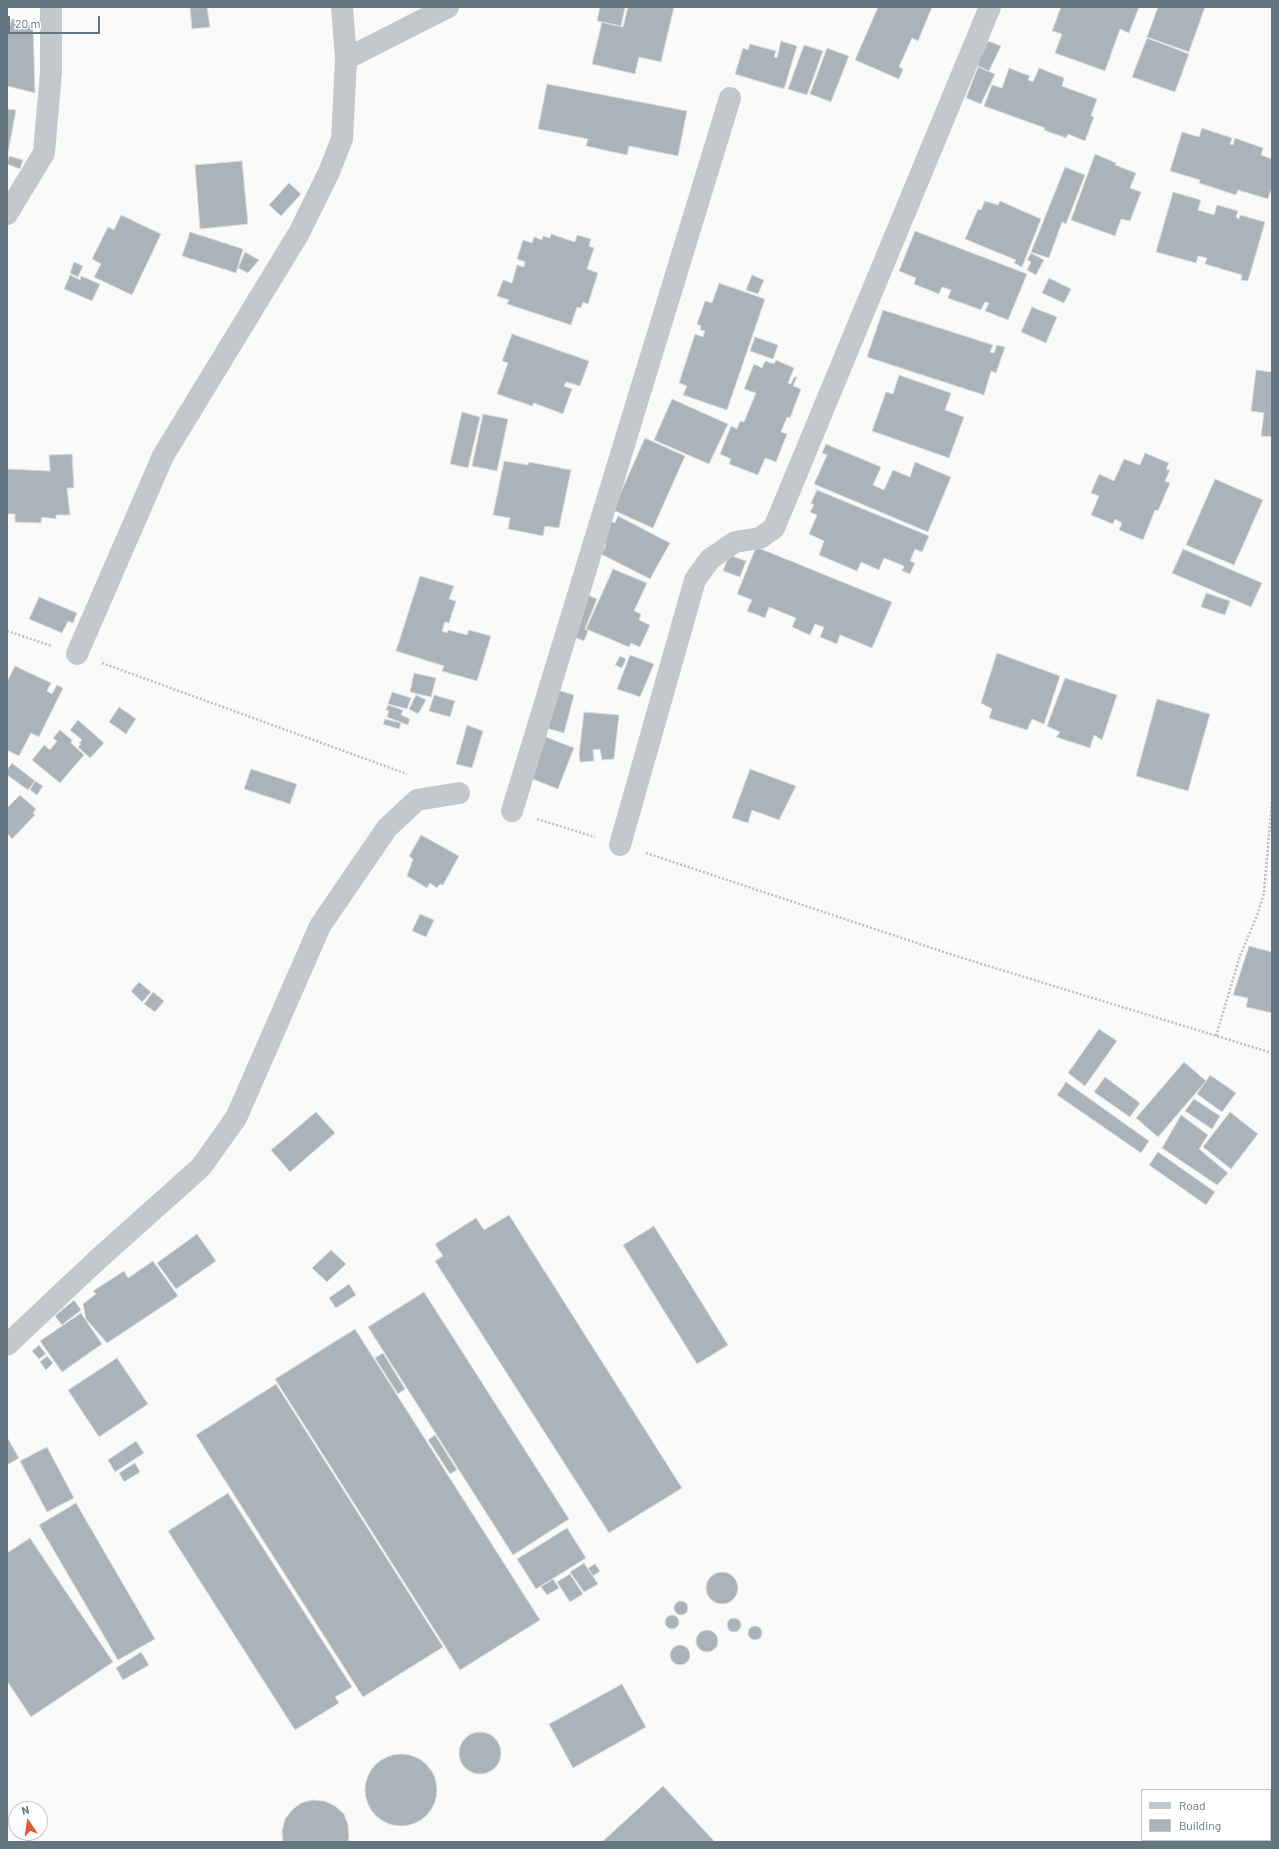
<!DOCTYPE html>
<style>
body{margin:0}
#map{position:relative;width:1279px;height:1849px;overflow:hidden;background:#fafaf8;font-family:Barlow,sans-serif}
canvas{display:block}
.frame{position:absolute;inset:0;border:8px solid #657683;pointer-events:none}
.legend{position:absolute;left:1141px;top:1789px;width:130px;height:52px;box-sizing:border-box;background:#fff;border:1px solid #c1c8cd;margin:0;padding:5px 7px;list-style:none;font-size:12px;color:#657683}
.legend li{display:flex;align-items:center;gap:8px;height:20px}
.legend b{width:20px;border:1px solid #c1c8cd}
.north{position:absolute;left:8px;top:1801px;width:40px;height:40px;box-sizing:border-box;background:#fff;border:1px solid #c1c8cd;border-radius:50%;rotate:347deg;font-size:11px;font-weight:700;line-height:16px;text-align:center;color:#657683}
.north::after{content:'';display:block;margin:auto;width:14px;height:18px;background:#e4572e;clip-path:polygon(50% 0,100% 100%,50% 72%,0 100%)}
.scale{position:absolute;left:8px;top:16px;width:92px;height:18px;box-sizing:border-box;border:2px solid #657683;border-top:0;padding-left:5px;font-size:12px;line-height:14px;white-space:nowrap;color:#657683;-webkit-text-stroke:3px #fff;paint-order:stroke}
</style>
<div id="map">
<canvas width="1279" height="1849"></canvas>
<div class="frame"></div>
<ul class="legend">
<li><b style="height:5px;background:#c3c8cc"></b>Road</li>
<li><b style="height:11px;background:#aab3b9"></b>Building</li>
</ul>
<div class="north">N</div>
<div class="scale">20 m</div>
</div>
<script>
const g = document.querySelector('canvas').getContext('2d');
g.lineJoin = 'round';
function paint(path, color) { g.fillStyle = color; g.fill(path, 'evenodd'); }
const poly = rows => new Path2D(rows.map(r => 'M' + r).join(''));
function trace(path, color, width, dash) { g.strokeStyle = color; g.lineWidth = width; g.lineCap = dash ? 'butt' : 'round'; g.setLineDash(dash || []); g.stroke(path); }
const building = poly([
 [207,7,210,27,192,29,190,8,207,7],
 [600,7,625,7,621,26,597,21,600,7],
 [628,7,674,7,661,62,639,57,635,74,592,64,602,22,623,27,628,7],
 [878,7,932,7,918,41,912,38,899,67,903,69,899,79,855,60,878,7],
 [1061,7,1139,7,1129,33,1120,29,1105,71,1055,53,1062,34,1052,31,1061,7],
 [1158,7,1205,7,1189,52,1147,37,1158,7],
 [12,19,29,21,28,25,33,25,35,93,7,86,7,34,12,19],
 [1147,38,1189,54,1175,92,1132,77,1147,38],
 [781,41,797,46,784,89,735,74,743,48,748,50,750,44,776,51,774,57,777,58,781,41],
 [988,41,1001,46,989,71,978,66,978,63,988,41],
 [804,45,823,51,807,95,788,89,804,45],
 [827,48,849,56,831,102,810,94,827,48],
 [978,67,995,74,981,104,966,98,978,67],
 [1009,68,1030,76,1028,80,1033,82,1039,68,1064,78,1062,86,1097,99,1091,116,1094,117,1085,141,1068,134,1066,138,1044,130,1045,128,984,106,992,85,1002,88,1009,68],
 [547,84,687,111,678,156,629,146,627,155,586,146,588,139,538,129,547,84],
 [7,109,16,110,7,158,7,109],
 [1202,128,1232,138,1230,144,1233,145,1235,138,1263,148,1261,155,1272,159,1272,187,1268,199,1238,190,1236,195,1199,183,1200,180,1170,171,1182,132,1199,137,1202,128],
 [1095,154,1116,163,1115,165,1136,173,1130,188,1141,192,1130,221,1121,219,1115,236,1071,220,1095,154],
 [9,156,23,160,20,169,7,164,9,156],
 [242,161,248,224,200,229,195,165,242,161],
 [1065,167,1085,175,1066,224,1062,222,1049,258,1031,252,1065,167],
 [289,183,301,194,281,216,269,205,289,183],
 [1173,192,1201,200,1198,210,1214,215,1217,205,1238,211,1236,217,1239,219,1240,215,1265,222,1248,281,1241,280,1242,275,1205,264,1207,258,1198,256,1196,263,1156,252,1173,192],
 [985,201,998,205,1000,201,1041,219,1022,267,1014,263,1016,260,965,239,978,209,981,210,985,201],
 [121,215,161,234,132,295,94,277,101,264,92,259,108,227,114,230,121,215],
 [915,231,1027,274,1008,320,985,311,989,303,985,302,981,310,948,298,951,290,942,287,939,294,914,284,916,278,899,271,915,231],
 [190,232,243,249,236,273,182,256,190,232],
 [551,234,575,242,577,235,591,239,589,246,594,248,587,269,598,273,588,304,583,302,581,308,577,307,571,325,507,304,509,300,497,296,503,280,512,283,517,265,524,267,525,262,517,259,523,240,532,243,534,237,542,240,543,236,550,238,551,234],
 [245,252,259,260,248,273,238,268,245,252],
 [1031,253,1044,260,1036,275,1027,270,1031,262,1027,260,1031,253],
 [74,262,83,266,78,277,70,273,74,262],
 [70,275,80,280,81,276,100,284,92,301,64,289,70,275],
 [752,275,764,280,758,294,746,290,752,275],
 [1049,278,1071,289,1064,303,1042,293,1049,278],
 [719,283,765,299,727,410,683,395,687,386,679,383,695,334,703,337,705,331,700,330,701,326,697,324,705,301,712,303,719,283],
 [1032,307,1057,317,1046,343,1021,332,1032,307],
 [883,310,993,345,990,352,994,353,997,345,1005,347,996,373,991,371,984,395,867,357,883,310],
 [512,334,589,361,580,386,566,382,564,386,572,389,563,414,534,403,532,406,497,394,508,363,502,361,512,334],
 [755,337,778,345,773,359,750,351,755,337],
 [776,360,794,368,788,383,791,384,794,377,797,377,793,386,801,389,790,418,787,417,781,432,787,434,776,462,765,458,758,475,729,464,731,459,720,454,731,426,737,429,740,421,744,422,756,393,744,389,754,364,762,368,765,361,774,364,776,360],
 [1256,370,1272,372,1272,437,1261,436,1264,413,1251,411,1256,370],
 [899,375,951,393,945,410,964,417,949,458,872,431,886,392,893,394,899,375],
 [672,399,728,424,709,464,654,440,672,399],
 [462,412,480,417,468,468,450,464,462,412],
 [483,414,508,419,497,471,472,466,483,414],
 [645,438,685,456,653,528,613,510,645,438],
 [826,444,881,467,873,485,884,490,893,470,910,477,915,462,951,477,928,532,814,484,827,455,822,453,826,444],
 [1145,453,1169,463,1166,469,1170,470,1165,481,1170,483,1158,511,1155,510,1143,540,1119,530,1122,523,1115,519,1113,524,1091,515,1099,496,1091,493,1099,474,1114,481,1124,459,1140,465,1145,453],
 [72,454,74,488,67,488,70,515,56,515,56,519,42,517,41,523,15,522,15,514,7,514,7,469,50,471,49,455,72,454],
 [504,461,528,465,529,462,571,470,559,528,545,526,543,536,508,529,510,518,493,515,504,461],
 [1215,479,1263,500,1234,565,1186,545,1215,479],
 [817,490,929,536,922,552,915,549,910,561,915,563,910,574,902,571,904,566,884,558,879,570,861,562,857,571,819,555,824,541,809,534,817,515,810,512,814,505,811,503,817,490],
 [618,516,670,543,650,579,601,554,606,545,598,540,609,520,615,523,618,516],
 [756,547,892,602,872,648,840,635,837,644,820,637,824,627,815,624,810,635,792,627,796,618,769,607,765,618,747,611,752,600,737,594,756,547],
 [1183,549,1262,583,1251,607,1172,573,1183,549],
 [729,555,746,561,740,577,723,571,729,555],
 [613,569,647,583,634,611,641,614,639,620,650,625,640,647,631,643,629,647,586,629,613,569],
 [420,576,454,586,449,599,456,601,449,623,445,622,442,631,447,633,448,630,467,635,469,630,491,636,477,681,442,671,444,666,396,651,420,576],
 [1206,593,1230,601,1225,615,1201,607,1206,593],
 [585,594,597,599,585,629,588,631,584,641,569,635,585,594],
 [39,597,77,613,73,623,68,621,62,633,29,619,39,597],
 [997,653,1060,676,1044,724,1032,719,1027,730,989,718,992,709,981,703,997,653],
 [630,655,654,664,640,697,617,689,630,655],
 [620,656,626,659,622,668,615,665,620,656],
 [15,666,51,683,47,691,52,694,57,685,63,688,39,737,31,733,19,756,7,750,7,682,15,666],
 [414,673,436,678,431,697,410,692,414,673],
 [1065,678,1117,695,1102,740,1094,735,1090,748,1056,737,1060,732,1047,726,1065,678],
 [557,690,574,695,564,733,546,728,557,690],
 [392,692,411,698,407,709,388,704,392,692],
 [416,695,426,700,418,714,409,709,416,695],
 [434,695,455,701,450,717,429,711,434,695],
 [1157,699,1210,714,1188,791,1136,776,1157,699],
 [388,705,403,710,401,715,410,719,408,725,387,717,389,711,386,710,388,705],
 [119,707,136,719,126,734,109,722,119,707],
 [584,712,619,715,614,759,602,760,600,749,593,750,594,761,580,762,579,754,584,712],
 [385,719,401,723,399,729,383,724,385,719],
 [78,720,104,743,90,758,78,747,81,744,79,743,82,740,70,730,78,720],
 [467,725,483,731,472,768,456,764,467,725],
 [60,730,72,740,71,743,84,755,60,783,32,760,44,745,50,750,57,741,53,738,60,730],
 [546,737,574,748,558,789,530,778,546,737],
 [12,763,35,781,28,790,7,775,7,770,12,763],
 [251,769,297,784,290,804,244,789,251,769],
 [750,769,796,786,779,820,752,810,748,823,732,818,750,769],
 [35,781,43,786,37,795,30,790,35,781],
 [20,795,36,809,33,813,35,815,12,839,7,833,7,808,20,795],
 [421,835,459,856,443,885,440,884,437,888,430,883,427,888,407,876,413,859,409,856,421,835],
 [420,914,434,920,426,937,412,931,420,914],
 [1249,946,1272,952,1272,1013,1246,1007,1248,998,1233,995,1249,946],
 [139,982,151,992,142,1002,131,991,139,982],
 [153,992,164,1001,155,1012,144,1004,153,992],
 [1099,1029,1117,1041,1085,1086,1068,1073,1099,1029],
 [1184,1062,1206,1081,1158,1137,1136,1118,1184,1062],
 [1210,1075,1236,1093,1222,1112,1197,1094,1210,1075],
 [1105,1077,1140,1103,1130,1117,1094,1092,1105,1077],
 [1066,1082,1149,1141,1141,1153,1057,1095,1066,1082],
 [1194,1099,1220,1116,1212,1129,1185,1111,1194,1099],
 [316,1112,335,1133,290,1172,271,1150,316,1112],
 [1230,1112,1258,1134,1231,1169,1203,1147,1230,1112],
 [1181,1115,1208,1135,1199,1149,1228,1173,1217,1185,1162,1148,1181,1115],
 [1158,1152,1215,1192,1206,1205,1149,1165,1158,1152],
 [509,1215,682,1488,609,1533,435,1261,443,1256,435,1244,476,1218,484,1230,509,1215],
 [654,1226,728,1345,697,1364,623,1245,654,1226],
 [197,1234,216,1261,176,1289,157,1263,197,1234],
 [331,1250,346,1264,327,1282,312,1268,331,1250],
 [153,1261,178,1296,107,1343,86,1319,83,1304,96,1294,93,1291,124,1271,128,1278,153,1261],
 [349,1284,356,1295,336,1308,329,1298,349,1284],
 [424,1292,569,1519,513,1555,368,1327,424,1292],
 [74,1300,81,1310,62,1325,55,1316,74,1300],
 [81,1313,102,1344,62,1372,40,1341,81,1313],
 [355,1329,540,1620,460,1670,275,1379,355,1329],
 [39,1345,46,1354,39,1359,32,1351,39,1345],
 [383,1353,405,1389,398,1394,375,1358,383,1353],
 [47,1356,53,1363,46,1370,40,1362,47,1356],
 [117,1358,148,1404,99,1437,68,1390,117,1358],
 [276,1384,443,1647,363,1697,196,1435,276,1384],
 [435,1435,457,1470,450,1474,428,1440,435,1435],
 [7,1437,19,1458,7,1465,7,1437],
 [136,1441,144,1453,115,1472,108,1460,136,1441],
 [47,1447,74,1498,47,1512,20,1461,47,1447],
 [135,1463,140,1472,124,1482,119,1473,135,1463],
 [228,1493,352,1687,335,1697,339,1703,295,1730,168,1531,228,1493],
 [76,1503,155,1639,118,1660,39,1525,76,1503],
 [567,1528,586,1558,536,1589,517,1559,567,1528],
 [30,1538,113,1662,31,1717,7,1681,7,1553,30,1538],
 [584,1563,598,1584,584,1592,570,1572,584,1563],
 [595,1564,600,1571,593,1576,588,1568,595,1564],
 '706 1588a16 16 0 1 1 32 0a16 16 0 1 1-32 0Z',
 [570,1574,583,1594,570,1602,557,1582,570,1574],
 [553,1579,559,1588,547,1595,541,1587,553,1579],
 '674 1608a7 7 0 1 1 14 0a7 7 0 1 1-14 0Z',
 '665 1622a7 7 0 1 1 14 0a7 7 0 1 1-14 0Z',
 '727 1625a7 7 0 1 1 14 0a7 7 0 1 1-14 0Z',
 '748 1633a7 7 0 1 1 14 0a7 7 0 1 1-14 0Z',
 '696 1641a11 11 0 1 1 22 0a11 11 0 1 1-22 0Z',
 '670 1655a10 10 0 1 1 20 0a10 10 0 1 1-20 0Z',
 [141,1652,149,1665,123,1680,116,1668,141,1652],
 [622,1684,646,1727,573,1768,549,1724,622,1684],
 '459 1753a21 21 0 1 1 42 0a21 21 0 1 1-42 0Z',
 '365 1790a36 36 0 1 1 72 0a36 36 0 1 1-72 0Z',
 [663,1786,715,1842,602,1842,663,1786],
 [312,1800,324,1801,335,1806,344,1814,348,1825,349,1837,348,1842,283,1842,282,1831,285,1819,292,1810,301,1803,312,1800]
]);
const path = poly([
 [7,631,52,646],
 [102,663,407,774],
 [537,819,595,837],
 [646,853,956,956,1272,1053],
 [1216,1036,1240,956,1258,913,1264,893,1272,801]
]);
const street = poly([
 [346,59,448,7],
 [7,214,44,153,51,72,51,7],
 [77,654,163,456,299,233,329,172,342,139,346,59,342,7],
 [512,811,730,98],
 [620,845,695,580,710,559,735,542,760,538,774,528,990,7],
 [7,1345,96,1261,201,1167,236,1118,320,926,387,828,417,800,459,793]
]);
paint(building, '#aab3b9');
trace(building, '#dcdcda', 1);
trace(path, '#bbbfc2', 2.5, [2, 2]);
trace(street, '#c3c8cc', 22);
</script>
